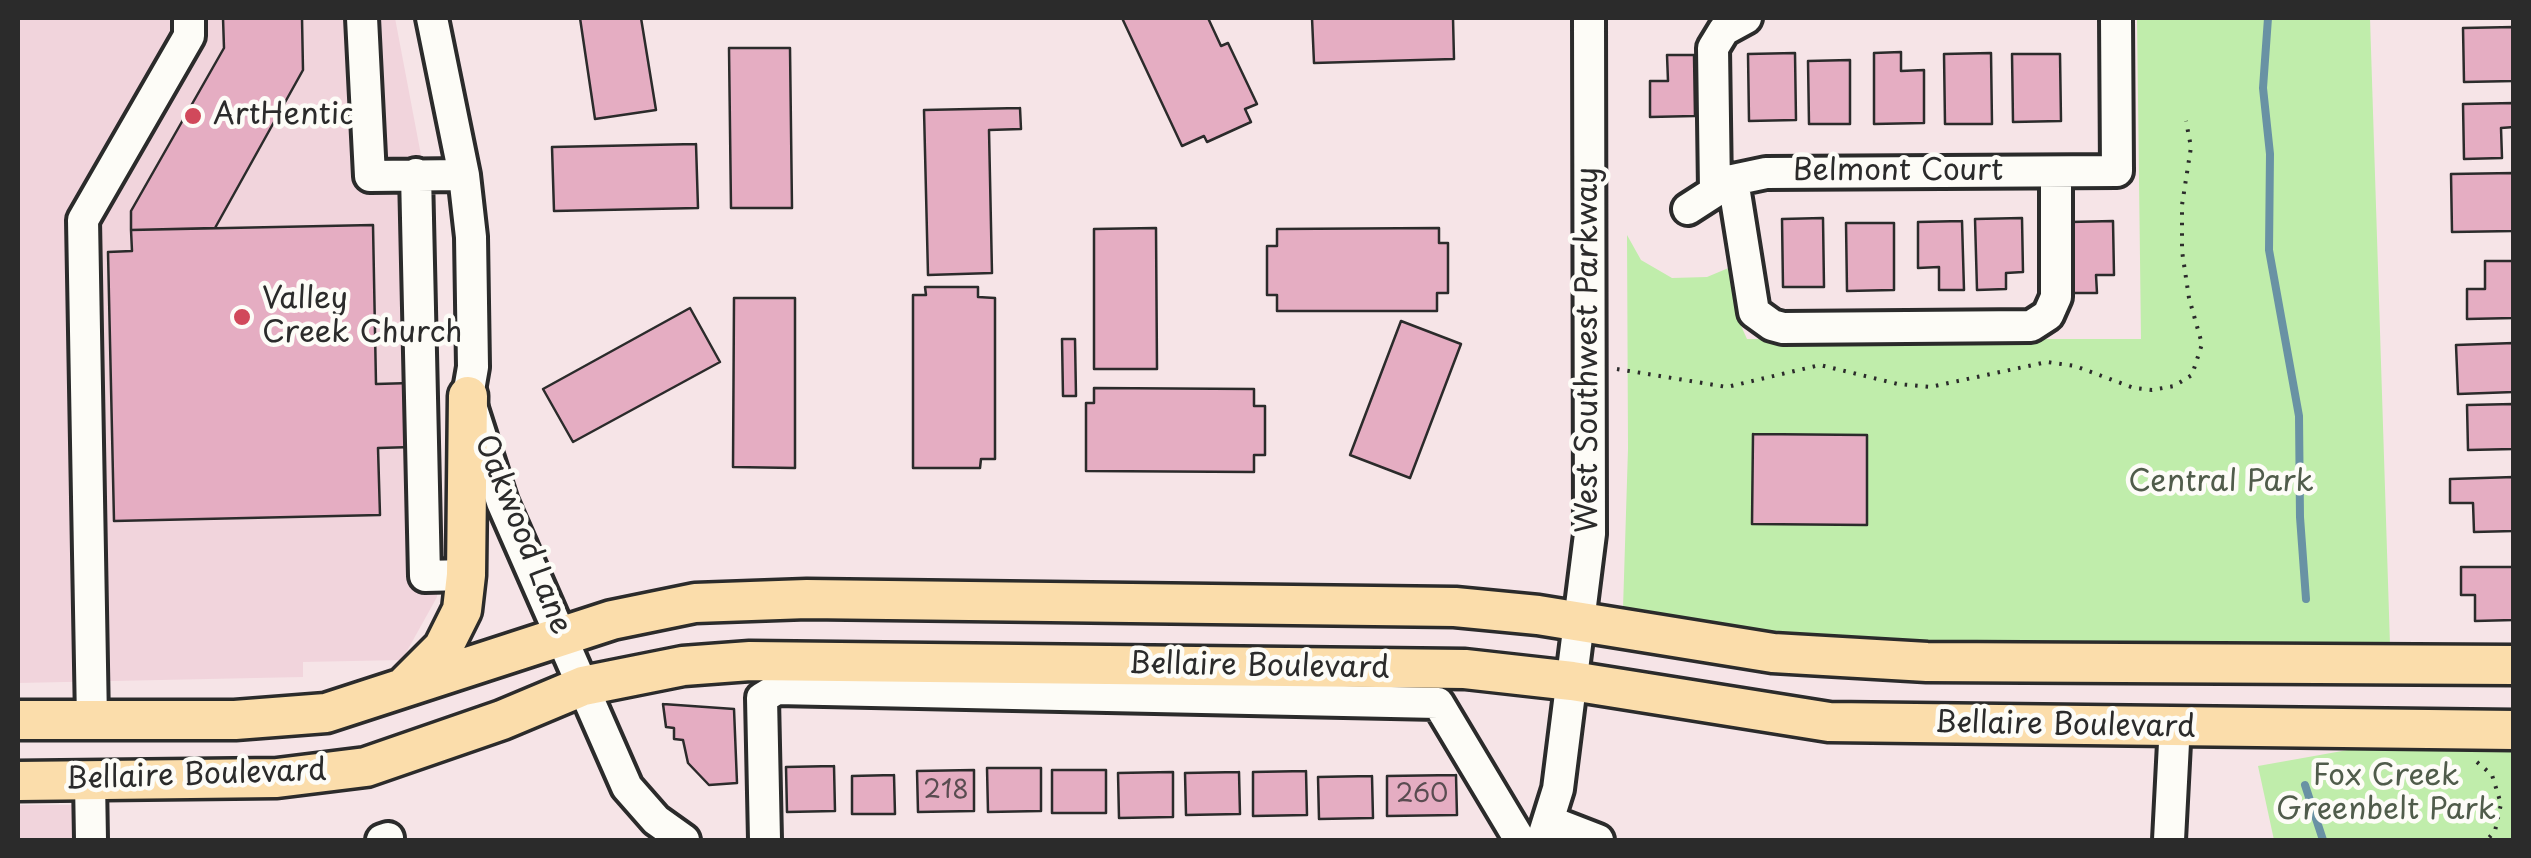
<!DOCTYPE html>
<style>
body{margin:0}
#map{position:relative;width:2531px;height:858px;overflow:hidden;background:#f6e4e7;font-family:"Playpen Sans",sans-serif}
canvas{display:block}
.frame{position:absolute;inset:0;border:20px solid #2b2b2b;pointer-events:none}
</style>
<div id="map">
<canvas width="2531" height="858"></canvas>
<div class="frame"></div>
</div>
<script>
const g = document.querySelector('canvas').getContext('2d');
g.lineJoin = 'round';
function paint(path, color) { g.fillStyle = color; g.fill(path, 'evenodd'); }
const poly = rows => new Path2D(rows.map(r => 'M' + r).join(''));
function trace(path, color, width, dash) { g.strokeStyle = color; g.lineWidth = width; g.lineCap = dash ? 'butt' : 'round'; g.setLineDash(dash || []); g.stroke(path); }
function write(font, color, halo, rows, align = 'center') {
  g.font = font + ' "Playpen Sans",sans-serif'; g.lineWidth = 9; g.setLineDash([]); g.textBaseline = 'middle'; g.strokeStyle = halo; g.fillStyle = color; for (const [text, x, y, turn = 0] of rows) {
    g.save(); g.translate(x, y); g.rotate((+turn || 0) * Math.PI / 180); g.textAlign = isNaN(turn) ? turn : align; if (halo) g.strokeText(text, 0, 0); g.fillText(text, 0, 0); g.restore();
  }
}
const built = poly([
 [18,18,395,18,431,208,436,319,437,597,402,660,303,662,303,677,18,683],
 [18,805,78,805,80,840,18,840]
]);
const green = poly([
 [2137,18,2370,18,2390,645,1864,645,1623,609,1628,449,1627,235,1641,260,1672,278,1707,277,1738,264,1738,319,1747,339,2141,339],
 [2359,748,2513,751,2513,840,2274,840,2258,766]
]);
const stream = poly([
 [2268,18,2263,88,2270,154,2269,250,2299,416,2300,517,2306,599],
 [2305,785,2323,840]
]);
const building = poly([
 [223,18,302,18,303,70,215,228,131,230,131,211,224,48,223,18],
 [580,18,641,18,656,110,595,119,580,18],
 [1122,18,1208,18,1221,46,1228,43,1257,104,1245,109,1251,122,1207,142,1204,136,1182,146,1122,18],
 [1312,18,1453,18,1454,59,1314,63,1312,18],
 [2514,27,2514,81,2464,82,2463,28,2514,27],
 [729,48,790,48,792,208,731,208,729,48],
 [1901,52,1901,71,1924,70,1924,123,1874,124,1874,53,1901,52],
 [1795,53,1796,120,1749,121,1748,54,1795,53],
 [1991,53,1992,124,1945,124,1944,54,1991,53],
 [2012,54,2060,54,2061,121,2013,122,2012,54],
 [1667,55,1694,55,1695,116,1650,117,1650,81,1668,81,1667,55],
 [1850,60,1850,124,1809,124,1808,61,1850,60],
 [2514,103,2514,127,2501,128,2502,158,2464,159,2463,104,2514,103],
 [1020,108,1021,129,989,130,992,273,928,275,924,110,1020,108],
 [696,144,698,208,554,211,552,147,696,144],
 [2514,173,2514,231,2452,232,2451,174,2514,173],
 [1823,218,1824,287,1783,287,1782,219,1823,218],
 [2022,218,2023,272,2006,273,2006,289,1977,290,1975,219,2022,218],
 [1962,221,1964,290,1939,290,1939,267,1918,268,1918,222,1962,221],
 [2113,221,2114,275,2096,275,2097,293,2071,293,2070,222,2113,221],
 [1846,223,1894,223,1894,290,1847,291,1846,223],
 [373,225,376,384,411,383,413,447,378,448,380,515,114,521,108,252,132,251,131,230,373,225],
 [1156,228,1157,369,1094,369,1094,229,1156,228],
 [1439,228,1439,243,1448,243,1448,293,1437,293,1437,311,1277,311,1277,295,1267,295,1267,246,1277,246,1277,229,1439,228],
 [2485,261,2514,261,2514,318,2467,319,2467,289,2485,289,2485,261],
 [925,287,978,287,978,297,995,298,995,459,981,459,980,468,913,468,913,295,926,295,925,287],
 [734,298,795,298,795,468,733,467,734,298],
 [690,308,720,362,573,442,543,389,690,308],
 [1401,321,1461,344,1410,478,1350,455,1401,321],
 [1062,339,1075,339,1076,396,1063,396,1062,339],
 [2514,343,2514,392,2458,394,2456,345,2514,343],
 [1094,388,1254,389,1254,406,1265,406,1265,455,1254,455,1254,472,1086,471,1086,403,1094,403,1094,388],
 [2514,404,2514,449,2468,450,2467,405,2514,404],
 [1753,434,1867,435,1867,525,1752,524,1753,434],
 [2514,477,2514,531,2474,532,2473,503,2450,503,2450,479,2514,477],
 [2461,567,2514,567,2514,620,2475,621,2475,595,2461,595,2461,567],
 [663,704,734,709,737,783,709,785,688,763,683,740,674,739,674,728,666,727,663,704],
 [834,766,835,811,787,812,786,767,834,766],
 [987,768,1041,768,1041,811,988,812,987,768],
 [974,770,974,811,918,812,917,771,974,770],
 [1052,770,1106,770,1106,813,1052,813,1052,770],
 [1306,771,1307,815,1253,816,1253,772,1306,771],
 [1173,772,1173,817,1119,818,1118,773,1173,772],
 [1239,772,1240,814,1186,815,1185,773,1239,772],
 [894,775,895,814,852,814,852,776,894,775],
 [1456,775,1457,815,1387,816,1387,776,1456,775],
 [1372,776,1373,818,1319,819,1318,777,1372,776]
]);
const path = poly([
 [1617,369,1727,387,1820,365,1898,384,1930,387,2047,362,2075,366,2134,388,2152,390,2174,386,2192,375,2202,344,2189,298,2182,251,2182,205,2191,147,2186,121],
 [2477,762,2492,775,2501,804,2495,831,2487,840]
]);
const minor = poly([
 [362,18,370,176,464,175],
 [432,18,464,175,471,237,473,367,468,396,502,502,627,787,656,820,684,840],
 [416,174,425,576,466,575],
 [1733,180,1754,312,1772,325,1783,328,2031,326,2048,315,2056,297,2056,172],
 [1715,190,1713,48,1724,30,1746,18],
 [1688,209,1733,180,1766,173,2117,171,2116,18],
 [92,720,83,220,189,36,189,18],
 [90,781,91,840],
 [1549,821,1598,840],
 [382,840,388,838],
 [765,840,762,698,777,689,1438,703,1520,840],
 [1542,840,1558,789,1590,534,1589,18],
 [2169,840,2174,743]
]);
const major = poly([
 [407,684,443,648,462,610,466,575,468,396],
 [18,720,235,720,326,713,612,620,695,603,807,599,1455,607,1538,615,1773,653,1927,662,2514,665],
 [18,781,277,778,366,767,502,720,583,686,683,666,750,661,1465,669,1572,681,1829,722,2514,730]
]);
const markers = [
 [193,116,10,"#d1495b"],
 [242,317,10,"#d1495b"]
];
const numberNames = [
 ["218",946,791],
 ["260",1422,795]
];
const poiNames = [
 ["ArtHentic",213,116],
 ["Valley",262,300],
 ["Creek Church",262,334]
];
const streetNames = [
 ["Belmont Court",1898,172],
 ["West Southwest Parkway",1589,350,-90],
 ["Oakwood Lane",522,535,68],
 ["Bellaire Boulevard",1259,667,1],
 ["Bellaire Boulevard",2065,726,1],
 ["Bellaire Boulevard",196,776,-2]
];
const parkNames = [
 ["Central Park",2221,483],
 ["Fox Creek",2386,777],
 ["Greenbelt Park",2386,811]
];
paint(built, '#f1d4dc');
paint(green, '#c0edab');
trace(stream, '#6992a4', 8);
paint(building, '#e5adc2');
trace(building, '#2b2b2b', 2.5);
trace(minor, '#2b2b2b', 38);
trace(major, '#2b2b2b', 45);
trace(path, '#2b2b2b', 4, [2.5, 8]);
trace(minor, '#fdfcf7', 30);
trace(major, '#fbddab', 38);
for (const [x, y, r, color] of markers) { const dot = new Path2D(); dot.arc(x, y, r, 0, 2 * Math.PI); g.fillStyle = color; g.fill(dot); trace(dot, '#fdfcf7', 4); }
write('25px', '#5a4c51', null, numberNames);
write('30px', '#2b2b2b', '#fdfcf7', poiNames, 'left');
write('30px', '#2b2b2b', '#fdfcf7', streetNames);
write('30px', '#505c4b', '#fdfcf7', parkNames);
</script>
